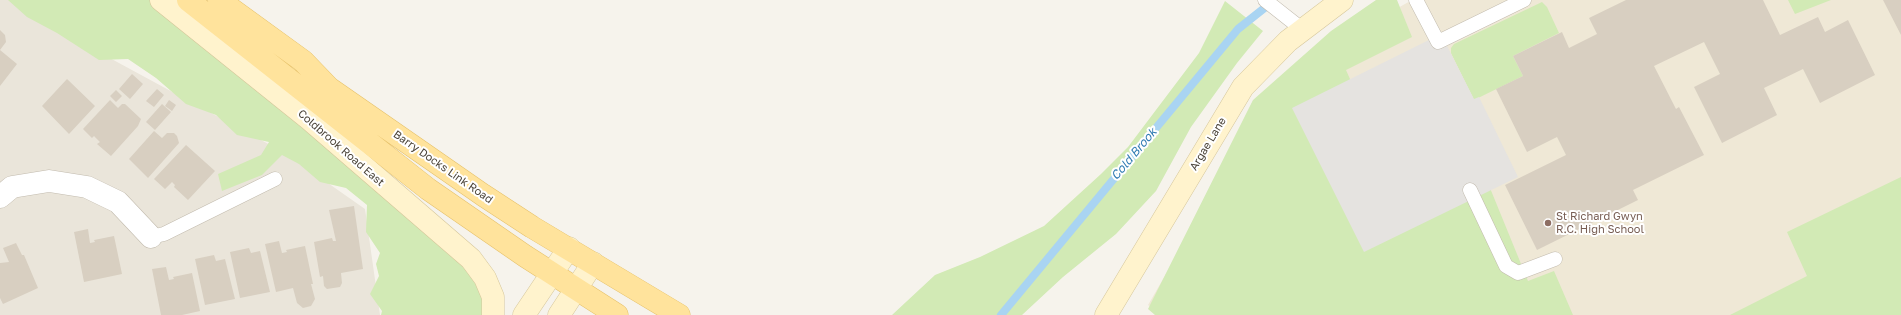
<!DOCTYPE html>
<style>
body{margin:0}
canvas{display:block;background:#f6f3ec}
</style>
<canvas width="1901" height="315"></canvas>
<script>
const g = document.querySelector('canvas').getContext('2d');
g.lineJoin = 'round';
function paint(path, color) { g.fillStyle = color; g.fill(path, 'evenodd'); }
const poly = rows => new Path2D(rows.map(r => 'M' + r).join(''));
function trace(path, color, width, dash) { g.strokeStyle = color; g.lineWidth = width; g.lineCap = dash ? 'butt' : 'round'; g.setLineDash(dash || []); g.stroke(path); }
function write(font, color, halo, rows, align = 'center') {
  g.font = font + ' "Golos Text",sans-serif'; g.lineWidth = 4; g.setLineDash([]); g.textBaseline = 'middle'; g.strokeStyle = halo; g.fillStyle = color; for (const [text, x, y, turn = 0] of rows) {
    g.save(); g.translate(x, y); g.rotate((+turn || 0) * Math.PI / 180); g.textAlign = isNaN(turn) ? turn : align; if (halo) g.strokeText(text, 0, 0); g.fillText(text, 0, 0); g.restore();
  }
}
const residential = poly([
 [0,0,20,0,71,37,285,153,365,209,380,315,0,315]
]);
const education = poly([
 [1412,0,1901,0,1901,315,1160,315,1148,305,1243,141,1357,31]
]);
const green = poly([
 [8,0,150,0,440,243,473,277,482,297,483,315,381,315,382,311,370,294,379,276,376,264,380,253,366,232,367,205,346,188,320,182,299,164,282,155,262,175,222,191,218,174,261,155,269,142,237,135,216,115,186,104,156,78,128,59,99,60,57,33,27,17],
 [1376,0,1397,0,1412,37,1346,70,1415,226,1490,188,1528,281,1554,271,1573,315,1155,315,1148,309,1253,100,1331,31],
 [1788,0,1831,0,1795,14],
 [1225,1,1263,31,1237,63,1191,127,1156,191,1116,234,1063,277,1022,315,892,315,935,275,980,257,1044,226,1101,174,1128,147,1199,53],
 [1542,2,1547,7,1559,33,1513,56,1523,76,1474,100,1451,53,1451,48,1454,44],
 [1901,177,1901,315,1730,315,1807,276,1787,232]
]);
const parking = poly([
 [1441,34,1474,99,1479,97,1518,177,1364,252,1292,108]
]);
const stream = poly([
 [1001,315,1238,29,1272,2]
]);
const building = poly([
 [1626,0,1763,0,1780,35,1818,17,1825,32,1848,20,1875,75,1820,103,1803,69,1764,88,1777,115,1722,143,1694,87,1720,74,1704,42,1654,66,1676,109,1679,107,1704,155,1633,190,1638,200,1537,250,1505,185,1566,155,1557,137,1527,152,1496,89,1523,76,1513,56,1562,32,1569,48,1597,34,1589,18],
 [1883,0,1901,0,1901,35],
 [0,30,5,35,6,42,0,50],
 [0,50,17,64,0,86],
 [132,74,143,84,130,99,119,89],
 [67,79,95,106,69,134,42,106],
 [157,89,164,95,154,107,146,101],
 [116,90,122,96,116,102,110,96],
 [110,100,118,108,122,104,125,104,141,119,138,126,111,156,97,144,100,142,94,136,92,138,83,129],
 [169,100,176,105,172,111,165,106],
 [162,104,171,112,155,130,146,122],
 [154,131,162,138,167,133,174,133,177,136,179,143,148,178,129,159],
 [186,145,215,171,188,200,174,187,175,185,172,182,165,189,154,179],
 [354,206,363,269,341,273,342,283,340,287,327,289,324,286,323,276,320,277,314,242,332,238,333,241,336,241,329,210],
 [88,229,90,243,95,242,94,240,114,236,122,274,84,282,74,232],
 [279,241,282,253,287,252,286,250,305,246,313,284,311,284,315,299,311,306,303,308,297,303,293,288,276,292,265,244],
 [16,243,22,255,24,255,38,288,3,304,0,298,0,263,9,262,3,248],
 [249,248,251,253,260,251,270,292,240,298,230,252],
 [214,255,216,261,225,259,235,299,205,305,195,259],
 [166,267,169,280,174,279,173,277,192,273,200,311,182,315,161,315,152,269]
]);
const lane = poly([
 [1265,0,1303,30],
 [1416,0,1438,42,1524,0],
 [1470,190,1506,266,1518,273,1555,259],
 [151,237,164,234,275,179]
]);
const street = poly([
 [0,197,12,187,49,181,87,187,118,202,151,237]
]);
const secondary = poly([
 [161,0,309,119,471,259,485,278,493,297,493,315],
 [524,315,569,248],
 [559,315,593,263],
 [1106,315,1243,87,1288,41,1342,0]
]);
const primary = poly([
 [188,0,428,189,525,256,617,315],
 [219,0,303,61,329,88,483,195,532,227,679,315]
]);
const markers = [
 [1548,223,4,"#8d6e63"]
];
const streetNames = [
 ["Argae Lane",1208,144,-59],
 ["Coldbrook Road East",341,148,41],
 ["Barry Docks Link Road",443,167,35]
];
const educationNames = [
 ["St Richard Gwyn",1556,217],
 ["R.C. High School",1556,230]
];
const waterNames = [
 ["Cold Brook",1134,154,-50]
];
paint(residential, '#eae5da');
paint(education, '#efe8d6');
paint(green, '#d2eab5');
paint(parking, '#e5e3e0');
trace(stream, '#a9d4f2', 8);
paint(building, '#d8cfc1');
trace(lane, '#c2bbae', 15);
trace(street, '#c2bbae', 23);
trace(secondary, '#d6c79b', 23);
trace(primary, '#e6c16a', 23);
trace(lane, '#fff', 14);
trace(street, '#fff', 22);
trace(secondary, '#fff3cd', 22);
trace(primary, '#ffe39c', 22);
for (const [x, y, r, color] of markers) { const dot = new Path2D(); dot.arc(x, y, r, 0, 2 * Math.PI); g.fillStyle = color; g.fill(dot); trace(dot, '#fff', 1.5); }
write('11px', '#4b4439', '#fff', streetNames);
write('11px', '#785e54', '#fff', educationNames, 'left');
write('italic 12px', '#2e7ab2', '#fff', waterNames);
</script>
